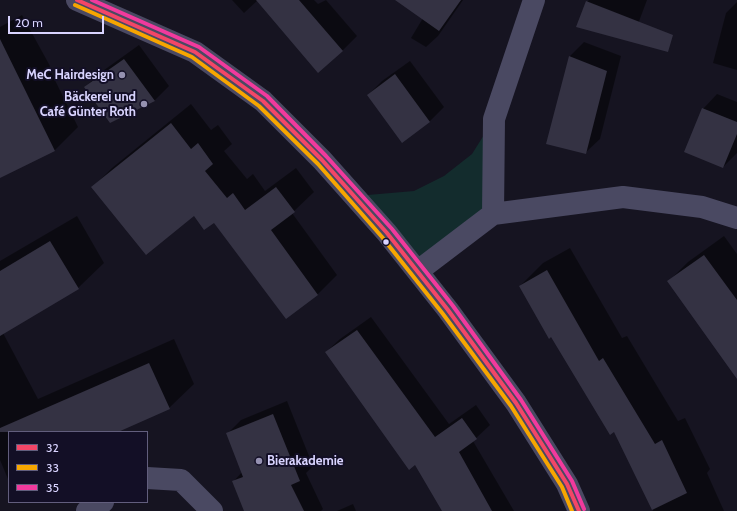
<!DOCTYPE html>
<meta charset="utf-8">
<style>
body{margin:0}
#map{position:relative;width:737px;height:511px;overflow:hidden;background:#161421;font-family:Cabin,sans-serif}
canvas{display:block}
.legend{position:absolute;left:8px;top:431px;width:140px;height:72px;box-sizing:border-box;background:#130f26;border:1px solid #625e7d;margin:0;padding:5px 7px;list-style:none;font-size:12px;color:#d9d4ff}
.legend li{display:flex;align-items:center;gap:8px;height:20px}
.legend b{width:20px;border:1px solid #625e7d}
.scale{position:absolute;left:8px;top:16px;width:96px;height:18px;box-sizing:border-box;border:2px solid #d9d4ff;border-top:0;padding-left:5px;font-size:12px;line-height:14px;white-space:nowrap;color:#d9d4ff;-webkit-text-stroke:3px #130f26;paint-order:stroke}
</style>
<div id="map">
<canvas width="737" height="511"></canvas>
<ul class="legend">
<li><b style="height:5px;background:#f34667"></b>32</li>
<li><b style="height:5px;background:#f7a600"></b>33</li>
<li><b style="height:5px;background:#f13a9d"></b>35</li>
</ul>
<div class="scale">20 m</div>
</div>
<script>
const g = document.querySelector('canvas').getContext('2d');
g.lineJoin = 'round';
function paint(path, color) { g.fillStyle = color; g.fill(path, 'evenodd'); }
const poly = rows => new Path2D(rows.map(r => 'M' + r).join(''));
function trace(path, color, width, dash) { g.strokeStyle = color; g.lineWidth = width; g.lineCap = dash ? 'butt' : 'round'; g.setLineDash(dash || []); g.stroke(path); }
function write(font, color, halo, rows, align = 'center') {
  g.font = font + ' Cabin,sans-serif'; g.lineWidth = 4; g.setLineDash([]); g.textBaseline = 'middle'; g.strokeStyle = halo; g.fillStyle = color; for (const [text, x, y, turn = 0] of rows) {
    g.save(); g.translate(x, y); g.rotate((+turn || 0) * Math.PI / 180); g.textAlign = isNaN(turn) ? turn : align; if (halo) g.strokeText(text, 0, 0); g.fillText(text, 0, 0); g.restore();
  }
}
const green = poly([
 [494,119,486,211,421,261,356,196,414,191,444,176,472,154]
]);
const shadow = poly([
 [232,0,314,0,318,4,326,0,357,36,342,51,258,0,244,13],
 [405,0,463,0,438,36,426,47,411,38,423,18],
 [589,0,647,0,638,24,587,2],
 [737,2,737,70,713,63,726,13],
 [22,15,50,66,49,68,78,127,55,150,0,177,0,27],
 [584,42,621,56,600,139,585,153,547,143,570,56],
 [139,45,169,86,155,100,111,122,85,87,100,73],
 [410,61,444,107,429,122,368,95,382,81],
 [717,94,737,102,737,153,723,167,703,109],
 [191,104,211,130,218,125,232,144,224,151,247,179,253,174,265,191,296,168,314,192,292,213,337,275,318,294,286,318,214,222,194,215,93,187,112,168],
 [77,216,104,263,78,288,3,333,38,399,174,339,194,384,169,408,115,432,9,432,8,479,0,460,0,261],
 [724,236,737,254,737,378,669,281,688,262],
 [570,248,622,338,627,336,678,421,685,418,710,469,707,473,724,511,653,511,615,431,520,286,543,263],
 [371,317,449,424,476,405,490,425,473,441,514,511,443,511,415,463,326,352,340,339],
 [287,401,313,466,306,473,323,509,321,511,245,511,233,482,242,472,227,434,241,420],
 [353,504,356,511,337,511]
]);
const building = poly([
 [256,0,299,0,343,51,318,73],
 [395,0,461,0,439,31],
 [586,1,673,35,668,52,576,27],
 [0,39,55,151,0,178],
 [569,56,607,71,586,154,546,144],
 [124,59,155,101,110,123,84,87],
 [395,74,430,122,402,143,367,95],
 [702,108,737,122,737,134,723,168,684,152],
 [171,123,191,149,198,143,213,164,205,171,227,198,233,193,245,210,276,187,295,212,271,230,318,295,286,319,214,223,204,230,194,216,146,255,91,187],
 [50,241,79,289,0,336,0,271],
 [704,255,737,300,737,379,667,281],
 [547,270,599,361,603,358,655,444,662,440,687,493,652,510,614,432,610,435,551,337,549,339,519,286],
 [357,330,435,437,462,418,477,439,459,452,492,511,442,511,415,465,409,470,325,352],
 [149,363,170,409,118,432,0,432,0,428],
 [273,414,300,481,291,485,304,511,244,511,232,481,243,477,226,433]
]);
const minor = poly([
 [77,0,195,52,263,101,322,160,387,233,448,310,516,403,567,484,579,511],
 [493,214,623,197,702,207,737,218],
 [418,271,493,214,494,119,534,0],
 [147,478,181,480,212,511],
 [87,511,103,502]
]);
const bus1 = poly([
 [77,0,195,52,263,101,322,160,387,233,448,310,516,403,567,484,579,511]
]);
const bus2 = poly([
 [75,5,192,57,259,106,318,164,382,237,443,314,511,406,562,487,572,511]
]);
const bus3 = poly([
 [92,0,199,47,267,96,326,156,392,229,453,306,521,400,572,481,584,509]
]);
const markers = [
 [122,75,4,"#9591b1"],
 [144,104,4,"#9591b1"],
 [386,242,3.5,"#d9d4ff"],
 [259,461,4,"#9591b1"]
];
const poiNames = [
 ["MeC Hairdesign",114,75],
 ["Bäckerei und",136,97],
 ["Café Günter Roth",136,112],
 ["Bierakademie",267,461,"left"]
];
paint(green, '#132c2d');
paint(shadow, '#0007');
paint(building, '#343243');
trace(minor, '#4a4962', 22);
trace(bus1, '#f34667', 4);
trace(bus2, '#f7a600', 4);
trace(bus3, '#f13a9d', 4);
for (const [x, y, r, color] of markers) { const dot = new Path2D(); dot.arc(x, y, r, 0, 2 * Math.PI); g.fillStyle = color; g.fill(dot); trace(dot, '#130f26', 1.5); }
write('bold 13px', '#d9d4ff', '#130f26', poiNames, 'right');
</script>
